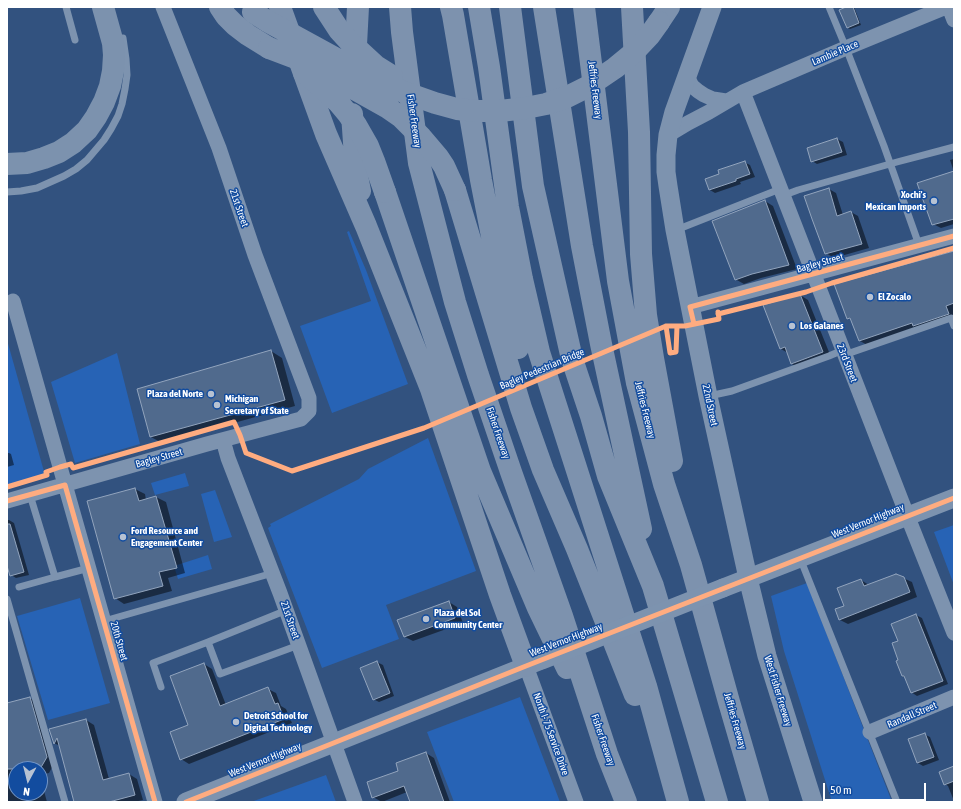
<!DOCTYPE html>
<style>
body{margin:0}
#map{position:relative;width:961px;height:809px;overflow:hidden;background:#32527f;font-family:"Asap Condensed",sans-serif}
canvas{display:block}
.frame{position:absolute;inset:0;border:8px solid #fff;pointer-events:none}
.north{position:absolute;left:8px;top:761px;width:40px;height:40px;box-sizing:border-box;background:#124c9f;border:1px solid #7194c5;border-radius:50%;rotate:187deg;font-size:11px;font-weight:700;line-height:16px;text-align:center;color:#fff}
.north::after{content:'';display:block;margin:auto;width:14px;height:18px;background:#b7c2d2;clip-path:polygon(50% 0,100% 100%,50% 72%,0 100%)}
.scale{position:absolute;left:823px;top:783px;width:103px;height:18px;box-sizing:border-box;border:2px solid #fff;border-top:0;padding-left:5px;font-size:12px;line-height:14px;white-space:nowrap;color:#fff;-webkit-text-stroke:3px #124c9f;paint-order:stroke}
</style>
<div id="map">
<canvas width="961" height="809"></canvas>
<div class="frame"></div>
<div class="north">N</div>
<div class="scale">50 m</div>
</div>
<script>
const g = document.querySelector('canvas').getContext('2d');
g.lineJoin = 'round';
function paint(path, color) { g.fillStyle = color; g.fill(path, 'evenodd'); }
const poly = rows => new Path2D(rows.map(r => 'M' + r).join(''));
function trace(path, color, width, dash) { g.strokeStyle = color; g.lineWidth = width; g.lineCap = dash ? 'butt' : 'round'; g.setLineDash(dash || []); g.stroke(path); }
function write(font, color, halo, rows, align = 'center') {
  g.font = font + ' "Asap Condensed",sans-serif'; g.lineWidth = 3; g.setLineDash([]); g.textBaseline = 'middle'; g.strokeStyle = halo; g.fillStyle = color; for (const [text, x, y, turn = 0] of rows) {
    g.save(); g.translate(x, y); g.rotate((+turn || 0) * Math.PI / 180); g.textAlign = isNaN(turn) ? turn : align; if (halo) g.strokeText(text, 0, 0); g.fillText(text, 0, 0); g.restore();
  }
}
const green = poly([
 [349,231,366,270,408,384,332,413,300,326,371,301,347,232],
 [7,340,45,475,7,485],
 [117,353,140,444,75,463,51,382],
 [428,438,476,571,386,605,399,639,322,668,268,528,271,526,270,524,359,479,368,469],
 [185,473,189,486,155,495,151,483],
 [215,490,232,537,214,542,201,494],
 [954,525,954,585,934,532],
 [208,555,212,569,178,579,174,566],
 [807,583,892,802,832,802,784,651,771,596],
 [80,598,110,703,48,720,17,616],
 [520,697,560,802,454,802,427,732],
 [326,775,336,802,251,802]
]);
const shadow = poly([
 [849,7,854,7,861,25,850,29,848,28],
 [837,139,843,142,847,155,817,164,812,161],
 [954,159,954,172,950,160],
 [744,162,750,165,755,177,740,182,741,184,715,193,710,190,721,174],
 [954,172,954,224,941,228,933,224],
 [829,189,836,193,843,215,851,212,858,216,869,248,834,258,826,253],
 [765,201,773,206,797,269,761,278,744,284,735,279],
 [954,252,954,320,869,346,860,341,852,320,848,318],
 [800,295,808,300,831,357,800,369,792,364,788,353,781,349],
 [271,351,282,358,295,406,162,443,151,437],
 [7,453,9,453,11,454,14,465,7,467],
 [135,489,145,494,146,500,156,497,166,502,185,573,168,578,172,591,124,604,115,598,88,502],
 [7,520,9,520,14,523,29,575,16,578,11,575,7,562],
 [903,578,912,582,917,597,848,624,840,620,846,606,861,580,869,585],
 [449,602,457,607,463,623,413,641,405,637],
 [916,615,922,618,948,684,917,696,911,692,906,678,902,676,899,641,892,624],
 [377,662,383,665,394,696,379,702,373,699],
 [204,664,212,669,226,705,268,689,276,693,281,706,286,709,292,723,189,764,181,759],
 [30,698,38,703,55,762,49,773,40,775,40,769,16,769,16,793,40,793,40,776,47,802,7,802,7,704],
 [86,720,94,725,109,779,129,774,137,779,143,800,134,802,75,802,60,746,54,743,51,730],
 [924,734,930,737,939,760,923,766,918,763,909,740],
 [426,753,434,758,450,802,411,802,407,792,382,802,373,797,400,771],
 [954,767,954,801,948,786,945,784]
]);
const building = poly([
 [846,7,853,7,859,23,847,28,839,10,846,7],
 [837,138,842,152,811,162,807,148,837,138],
 [745,161,750,174,736,179,736,181,709,190,705,179,719,174,718,170,745,161],
 [954,171,954,219,932,225,917,183,954,171],
 [829,188,837,216,851,211,862,244,825,254,812,219,804,196,829,188],
 [765,200,789,265,752,274,735,280,712,221,765,200],
 [954,251,954,303,946,306,949,314,913,326,912,323,859,341,850,318,847,319,834,284,954,251],
 [800,294,823,352,791,364,785,347,780,349,763,305,800,294],
 [271,350,285,400,150,437,137,389,271,350],
 [135,488,139,501,156,496,177,568,159,572,163,586,114,599,87,501,135,488],
 [7,524,10,524,24,572,10,576,7,566,7,524],
 [896,574,904,577,910,592,839,620,835,609,844,606,837,588,861,579,864,586,896,574],
 [449,601,455,618,404,637,397,620,449,601],
 [916,614,943,681,911,693,904,676,902,676,896,661,898,660,892,643,898,641,891,624,916,614],
 [377,661,390,693,373,700,360,668,377,661],
 [204,663,220,706,268,687,275,704,278,703,284,719,180,760,170,732,188,725,170,676,204,663],
 [30,697,47,757,40,769,7,769,7,703,30,697],
 [86,719,103,780,129,773,135,795,109,802,74,802,57,738,54,744,49,729,86,719],
 [925,733,934,757,917,763,908,739,925,733],
 [426,752,444,802,410,802,404,786,372,798,367,782,398,771,396,763,426,752],
 [954,766,954,781,944,785,939,772,954,766]
]);
const service = poly([
 [66,7,75,40],
 [829,7,846,48,884,146,919,245],
 [7,192,21,191,37,188,64,176,76,169,87,160,104,140,111,129,118,116,122,104,125,89,127,75,126,59,123,38],
 [782,196,798,190,897,162,954,147],
 [676,230,780,189],
 [844,355,951,318,954,326],
 [709,396,732,391,829,356,843,350],
 [30,495,55,577,89,568],
 [800,558,897,802],
 [19,587,55,577],
 [7,599,65,802],
 [287,610,208,642,220,674,299,645],
 [104,621,273,573],
 [161,687,153,663,208,642]
]);
const minor = poly([
 [949,7,954,20],
 [687,73,689,80,692,86,698,91,704,95,713,99,726,101],
 [743,92,907,515,954,633],
 [668,135,688,123,709,112,743,92,846,48,946,7],
 [13,301,155,802],
 [690,307,954,236],
 [223,440,228,458,280,593,355,802],
 [7,501,207,444,301,419,309,411,309,398,255,255,219,148,163,7],
 [526,666,576,802],
 [870,732,954,697]
]);
const tertiary = poly([
 [712,7,674,112,668,135,666,155,666,172,668,186,675,230,708,396,748,578,767,656,813,802],
 [723,588,954,498],
 [186,802,539,661]
]);
const trunk = poly([
 [7,164,27,163,44,158,59,152,73,143,87,130,96,117,104,102,110,86,113,71,114,55,113,43,103,7]
]);
const motorway = poly([
 [220,7,226,16,235,25,248,35,269,48],
 [280,7,326,134,366,226,431,389,500,595,526,666],
 [400,7,402,32,419,163,455,302,478,375,511,472,562,616,607,754,626,802],
 [451,7,453,15,481,180,497,262,518,348],
 [479,7,489,67,508,207,522,279,539,352,646,686,678,802],
 [510,7,533,186,572,359,591,416,608,476,653,586,717,802],
 [544,7,582,246,601,344,641,529],
 [584,7,618,281,637,383,664,484,691,565,729,702,758,802],
 [632,7,639,132,641,254,646,315,653,358,672,461],
 [659,22,669,7],
 [355,64,358,7],
 [352,114,356,171,360,191],
 [455,190,521,408,543,470,577,549,635,695],
 [385,192,480,471,538,608,567,668]
]);
const tertiaryBridge = poly([
 [542,660,723,588]
]);
const motorwayBridge = poly([
 [324,7,339,30,350,42,376,66,392,76],
 [253,12,267,21,375,80,401,91,435,103,457,109,477,111,500,111,526,108,546,104,567,97,587,87,615,68,632,54,649,36,659,22],
 [269,48,306,62,388,108,401,117,421,137,438,157,444,166,455,190],
 [304,73,316,82,338,102,348,114,356,125,368,146,374,161,385,192]
]);
const cycleway = poly([
 [718,314,806,292,832,283,954,248],
 [694,324,690,307,954,236],
 [666,326,670,353,676,352,677,326,685,326,719,319,718,312],
 [7,487,47,475,46,472,60,467,71,464,73,468,234,422,240,435,246,453,292,471,424,428,666,326,677,326],
 [7,501,65,485,155,802],
 [186,802,526,666,954,498]
]);
const markers = [
 [934,201,4,"#b7c2d2"],
 [870,297,4,"#b7c2d2"],
 [792,326,4,"#b7c2d2"],
 [211,394,4,"#b7c2d2"],
 [217,405,4,"#b7c2d2"],
 [123,537,4,"#b7c2d2"],
 [426,619,4,"#b7c2d2"],
 [236,722,4,"#b7c2d2"]
];
const streetNames = [
 ["Lambie Place",835,53,-23],
 ["Jeffries Freeway",595,90,83],
 ["Fisher Freeway",414,121,82],
 ["21st Street",239,208,71],
 ["Bagley Street",820,263,-16],
 ["23rd Street",847,363,69],
 ["Bagley Pedestrian Bridge",542,369,-23],
 ["22nd Street",710,405,78],
 ["Jeffries Freeway",645,410,76],
 ["Fisher Freeway",498,433,71],
 ["Bagley Street",159,458,-16],
 ["West Vernor Highway",868,521,-22],
 ["21st Street",290,620,71],
 ["West Vernor Highway",566,640,-21],
 ["20th Street",119,641,74],
 ["West Fisher Freeway",778,691,73],
 ["Randall Street",912,715,-23],
 ["Jeffries Freeway",735,721,74],
 ["North I- 75 Service Drive",551,734,70],
 ["Fisher Freeway",603,740,71],
 ["West Vernor Highway",265,760,-22]
];
const poiNames = [
 ["Xochi's",926,195,"right"],
 ["Mexican Imports",926,207,"right"],
 ["El Zocalo",878,297],
 ["Los Galanes",800,326],
 ["Plaza del Norte",203,394,"right"],
 ["Michigan",225,399],
 ["Secretary of State",225,411],
 ["Ford Resource and",131,531],
 ["Engagement Center",131,543],
 ["Plaza del Sol",434,613],
 ["Community Center",434,625],
 ["Detroit School for",244,716],
 ["Digital Technology",244,728]
];
paint(green, '#2763b5');
paint(shadow, '#0007');
paint(building, '#506a8d');
trace(building, '#92a4bd', 1);
trace(service, '#7d93af', 7);
trace(minor, '#7d93af', 15);
trace(tertiary, '#7d93af', 19);
trace(trunk, '#7c92ae', 22);
trace(motorway, '#7d92ae', 22);
trace(tertiaryBridge, '#7d93af', 19);
trace(motorwayBridge, '#7d92ae', 22);
trace(cycleway, '#ffac80', 5);
for (const [x, y, r, color] of markers) { const dot = new Path2D(); dot.arc(x, y, r, 0, 2 * Math.PI); g.fillStyle = color; g.fill(dot); trace(dot, '#124c9f', 1.5); }
write('10px', '#fff', '#124c9f', streetNames);
write('bold 10px', '#fff', '#124c9f', poiNames, 'left');
</script>
